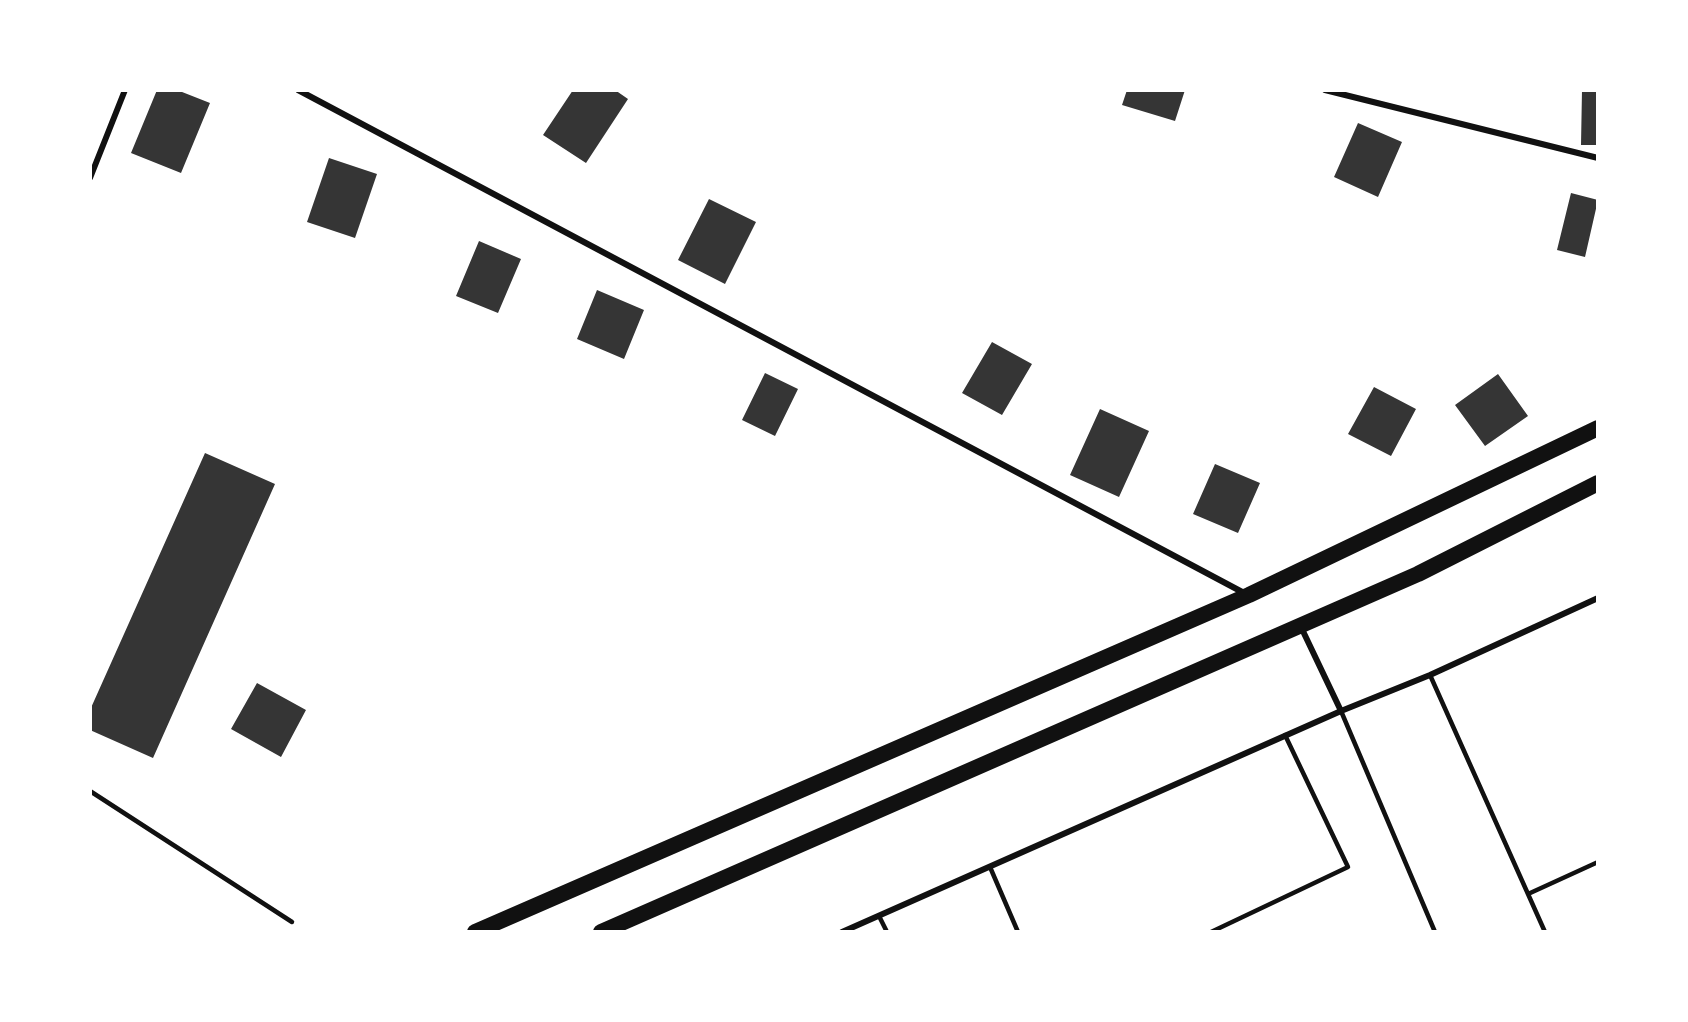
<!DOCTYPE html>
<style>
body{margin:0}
#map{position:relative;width:1688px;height:1022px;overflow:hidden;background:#fff;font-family:"Nunito Sans",sans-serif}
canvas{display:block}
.frame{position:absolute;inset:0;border:92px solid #fff;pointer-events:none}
</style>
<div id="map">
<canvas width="1688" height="1022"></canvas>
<div class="frame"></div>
</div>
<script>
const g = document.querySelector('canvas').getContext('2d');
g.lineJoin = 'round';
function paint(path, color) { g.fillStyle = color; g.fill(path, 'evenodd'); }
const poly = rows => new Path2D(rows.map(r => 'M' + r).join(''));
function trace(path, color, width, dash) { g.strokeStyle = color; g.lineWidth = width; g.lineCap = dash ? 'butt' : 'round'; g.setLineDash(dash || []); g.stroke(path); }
const building = poly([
 [157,90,177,90,210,103,181,173,131,153],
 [573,90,615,90,628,99,586,163,543,135],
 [1127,90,1185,90,1175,121,1122,105],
 [1582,90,1598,90,1598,145,1581,145],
 [1358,123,1402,142,1378,197,1334,177],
 [329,158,377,174,355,238,307,222],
 [1571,193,1598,200,1585,257,1557,250],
 [709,199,756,222,725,284,678,260],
 [479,241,521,259,498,313,456,296],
 [597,290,644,310,624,359,577,339],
 [992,342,1032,364,1002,415,962,393],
 [765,373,798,389,775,436,742,420],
 [1498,374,1528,416,1485,446,1455,405],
 [1374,387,1416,409,1391,456,1348,434],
 [1100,409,1149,431,1119,497,1070,475],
 [205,453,275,484,153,758,90,730,90,710],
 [1215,464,1260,483,1238,533,1193,514],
 [257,683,306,710,281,757,231,729]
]);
const service = poly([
 [1430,675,1545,932],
 [1341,711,1435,932],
 [90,791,292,922],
 [990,867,1018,932],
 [1528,894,1598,862],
 [879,916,887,932],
 [1211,932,1348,867,1285,735]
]);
const minor = poly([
 [298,90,1246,594],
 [1325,90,1598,158],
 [90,178,125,90],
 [1301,627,1341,711],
 [842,932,1341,711,1430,675,1598,598]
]);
const trunk = poly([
 [475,932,1249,595,1598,428],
 [601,932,1418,574,1598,483]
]);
paint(building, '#353535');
trace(service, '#111', 4.5);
trace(minor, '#111', 6);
trace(trunk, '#111', 16);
</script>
